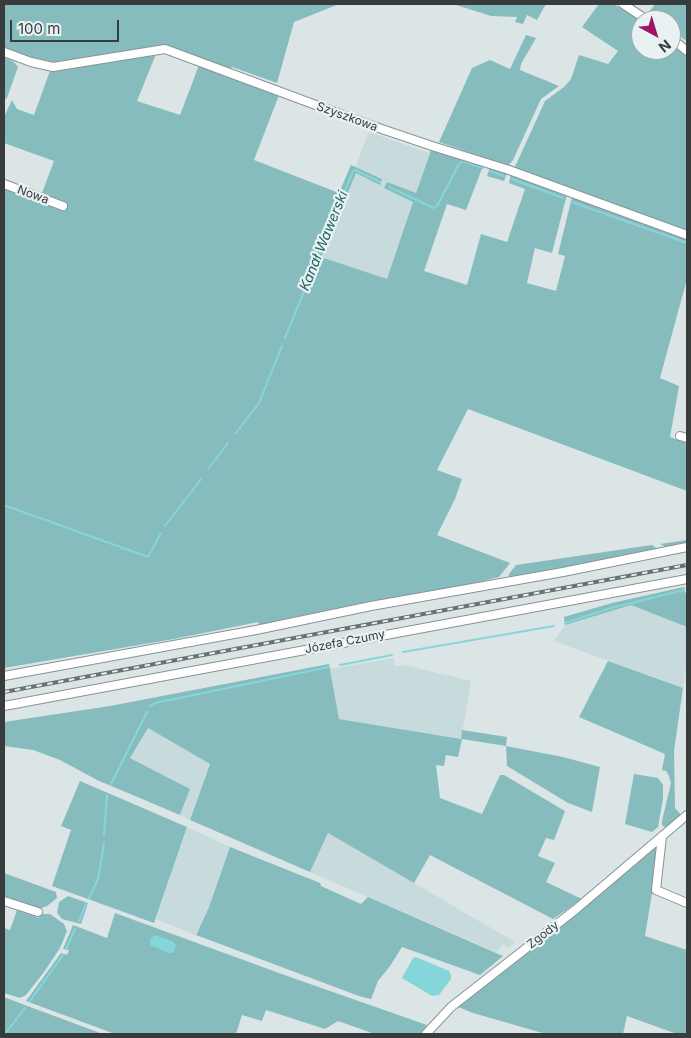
<!DOCTYPE html>
<meta charset="utf-8">
<style>
body{margin:0}
#map{position:relative;width:691px;height:1038px;overflow:hidden;background:#dbe5e5;font-family:Inter,sans-serif}
canvas{display:block}
.frame{position:absolute;inset:0;border:5px solid #383c3c;pointer-events:none}
.north{position:absolute;left:631px;top:10px;width:50px;height:50px;box-sizing:border-box;background:#e8f2f2;border:1px solid #a2a9a9;border-radius:50%;rotate:141deg;font-size:14px;font-weight:700;line-height:20px;text-align:center;color:#383c3c}
.north::after{content:'';display:block;margin:auto;width:18px;height:22px;background:#9d1667;clip-path:polygon(50% 0,100% 100%,50% 72%,0 100%)}
.scale{position:absolute;left:10px;top:20px;width:109px;height:22px;box-sizing:border-box;border:2px solid #383c3c;border-top:0;padding-left:6px;font-size:15px;line-height:18px;white-space:nowrap;color:#383c3c;-webkit-text-stroke:4px #e8f2f2;paint-order:stroke}
</style>
<div id="map">
<canvas width="691" height="1038"></canvas>
<div class="frame"></div>
<div class="north">N</div>
<div class="scale">100 m</div>
</div>
<script>
const g = document.querySelector('canvas').getContext('2d');
g.lineJoin = 'round';
function paint(path, color) { g.fillStyle = color; g.fill(path, 'evenodd'); }
const poly = rows => new Path2D(rows.map(r => 'M' + r).join(''));
function trace(path, color, width, dash) { g.strokeStyle = color; g.lineWidth = width; g.lineCap = dash ? 'butt' : 'round'; g.setLineDash(dash || []); g.stroke(path); }
function write(font, color, halo, rows, align = 'center') {
  g.font = font + ' Inter,sans-serif'; g.lineWidth = 4.5; g.setLineDash([]); g.textBaseline = 'middle'; g.strokeStyle = halo; g.fillStyle = color; for (const [text, x, y, turn = 0] of rows) {
    g.save(); g.translate(x, y); g.rotate((+turn || 0) * Math.PI / 180); g.textAlign = isNaN(turn) ? turn : align; if (halo) g.strokeText(text, 0, 0); g.fillText(text, 0, 0); g.restore();
  }
}
const built = poly([
 [369,132,429,153,416,194,387,182,384,188,413,202,387,280,321,257,356,173,380,184,382,179,355,167],
 [631,605,687,627,687,659,683,688,554,641,565,625],
 [394,658,395,666,404,665,471,681,461,739,339,719,330,669],
 [148,728,210,764,190,820,180,815,190,789,130,758],
 [187,827,230,847,209,907,195,935,156,919],
 [328,833,414,883,515,942,509,948,503,944,496,952,310,872]
]);
const green = poly([
 [4,4,339,4,294,22,277,83,232,67,229,71,166,46,49,66,4,49],
 [453,4,546,4,537,20,527,15,523,24,515,22,517,17,491,16],
 [599,4,614,4,641,21,641,50,671,50,671,42,687,55,687,230,514,169,545,101,564,87,571,79,579,55,608,64,618,51,582,27],
 [655,4,687,4,687,41,671,31,671,20,654,20,647,15],
 [526,35,536,38,521,64,520,70,559,86,541,99,513,160,508,166,439,142,472,68,490,60,510,69],
 [156,54,137,101,180,115,199,65,279,95,254,160,339,193,351,165,382,179,380,185,356,173,321,257,387,279,413,202,384,188,387,182,416,193,431,150,483,166,466,210,447,204,424,271,467,285,481,234,507,242,525,189,509,183,511,174,567,194,552,253,535,248,527,283,556,291,565,256,558,254,572,197,687,239,687,279,660,378,679,386,670,437,687,443,687,491,468,409,437,470,462,479,455,499,437,535,510,563,499,577,455,588,368,602,289,618,260,627,258,622,174,639,4,668,4,188,63,211,66,202,42,193,54,161,4,143,4,117,12,100,17,109,34,115,50,71],
 [4,57,14,62,18,67,7,98,4,100],
 [490,167,507,173,504,181,487,176],
 [687,540,687,543,666,547,660,544],
 [652,545,659,550,508,579,509,574,516,565],
 [684,587,685,593,687,592,687,627,631,605,565,625,564,617,612,603],
 [608,661,683,688,674,751,675,808,682,816,666,828,662,825,662,821,671,783,669,776,666,771,662,770,665,754,579,717],
 [329,664,339,719,461,739,462,730,507,737,506,746,563,757,600,767,592,812,568,803,507,766,506,746,462,739,458,757,446,755,444,766,436,765,440,798,482,814,500,775,504,775,565,811,554,840,546,838,538,856,555,863,546,882,582,899,553,919,430,855,414,883,328,833,310,872,190,820,210,764,148,728,130,758,190,789,180,815,97,780,60,760,33,750,4,746,4,722,110,706],
 [634,774,658,778,663,785,663,799,658,827,652,832,625,824],
 [80,781,187,827,154,923,52,886,71,830,61,826],
 [230,847,320,883,321,886,361,904,368,897,503,956,480,975,402,947,390,966,378,981,371,999,359,996,196,935,209,907],
 [656,848,659,851,645,936,687,950,687,1034,677,1034,627,1016,623,1034,546,1034,473,1013,456,1006,488,983,591,902,653,849],
 [4,873,56,892,57,898,47,906,39,909,4,896],
 [68,896,88,903,81,924,62,919,57,913,59,902],
 [17,910,39,918,40,914,50,914,64,924,67,931,60,948,44,972,26,995,20,998,4,993,4,928,10,930],
 [115,913,290,977,427,1025,420,1034,375,1034,338,1021,325,1029,266,1010,262,1021,242,1015,236,1034,115,1034,26,1001,61,953,67,955,69,950,63,949,73,925,107,938],
 [4,997,22,1004,103,1034,4,1034]
]);
const water = poly([
 [154,935,174,942,176,946,173,953,169,953,150,945,150,940],
 [416,957,449,971,451,975,451,979,439,995,432,996,402,978,413,958]
]);
const stream = poly([
 [490,171,504,176],
 [512,179,563,198],
 [389,187,434,208,437,206,459,164,463,161,483,168],
 [572,202,687,243],
 [285,338,353,171,355,170,380,182],
 [235,434,259,403,282,346],
 [208,469,228,443],
 [4,505,148,557,161,533],
 [165,526,202,478],
 [565,623,611,608,684,590],
 [403,652,554,626],
 [340,665,392,655],
 [150,706,155,703,329,667],
 [111,784,147,712],
 [104,836,107,795],
 [89,898,98,879,104,844],
 [79,921,86,904],
 [66,949,75,929],
 [30,1001,63,955],
 [5,1034,25,1008]
]);
const minor = poly([
 [623,4,647,20],
 [671,38,687,51],
 [4,52,31,62,53,67,165,49,367,124,432,146,509,170,687,235],
 [4,184,63,206],
 [680,436,687,438],
 [4,676,256,630,371,606,563,572,687,547],
 [4,706,687,579],
 [662,836,656,890,687,903],
 [4,901,38,912],
 [426,1034,451,1007,575,910,687,815]
]);
const rail = poly([
 [4,692,687,565]
]);
const streetNames = [
 ["Szyszkowa",347,117,20],
 ["Nowa",33,195,20],
 ["Józefa Czumy",345,642,-11],
 ["Zgody",543,935,-38]
];
const waterNames = [
 ["Kanał Wawerski",324,241,-68]
];
paint(built, '#c7dbdc');
paint(green, '#87bcbf');
paint(water, '#85d6db');
trace(stream, '#85d6db', 2);
trace(minor, '#8a9394', 10);
trace(minor, '#fff', 8);
trace(rail, '#6b7171', 4);
trace(rail, '#e8f2f2', 2, [5.5]);
write('12px', '#383c3c', '#e8f2f2', streetNames);
write('italic 14px', '#1f6266', '#e8f2f2', waterNames);
</script>
